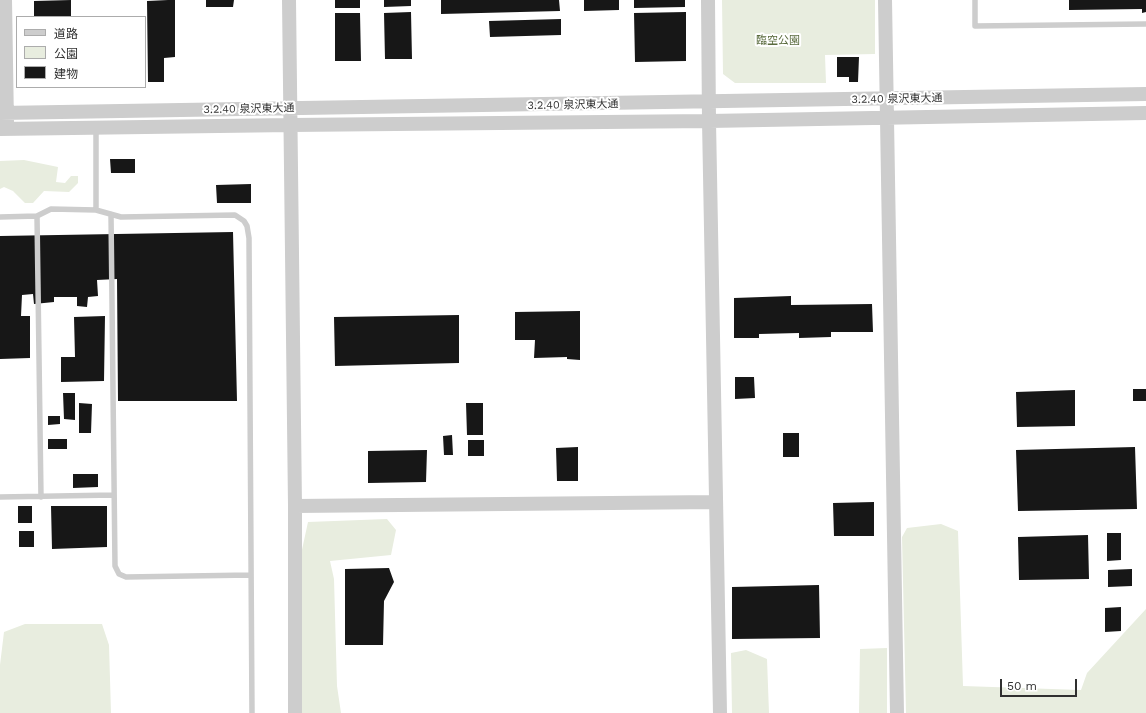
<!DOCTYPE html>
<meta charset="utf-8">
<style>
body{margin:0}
#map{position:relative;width:1146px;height:713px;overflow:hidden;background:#fff;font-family:"Work Sans","Noto Sans JP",sans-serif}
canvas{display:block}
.legend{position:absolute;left:16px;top:16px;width:130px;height:72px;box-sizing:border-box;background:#fff;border:1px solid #acacac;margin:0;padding:5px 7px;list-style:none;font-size:12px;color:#303030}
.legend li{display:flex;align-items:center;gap:8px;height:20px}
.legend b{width:20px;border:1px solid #acacac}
.scale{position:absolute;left:1000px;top:679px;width:77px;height:18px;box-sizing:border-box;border:2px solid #303030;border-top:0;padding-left:5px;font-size:12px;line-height:14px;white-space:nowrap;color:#303030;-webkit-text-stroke:3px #fff;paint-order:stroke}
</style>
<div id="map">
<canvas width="1146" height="713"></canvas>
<ul class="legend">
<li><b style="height:5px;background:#cdcdcd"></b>道路</li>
<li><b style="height:11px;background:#e8eddf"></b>公園</li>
<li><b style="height:11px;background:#171717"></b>建物</li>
</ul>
<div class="scale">50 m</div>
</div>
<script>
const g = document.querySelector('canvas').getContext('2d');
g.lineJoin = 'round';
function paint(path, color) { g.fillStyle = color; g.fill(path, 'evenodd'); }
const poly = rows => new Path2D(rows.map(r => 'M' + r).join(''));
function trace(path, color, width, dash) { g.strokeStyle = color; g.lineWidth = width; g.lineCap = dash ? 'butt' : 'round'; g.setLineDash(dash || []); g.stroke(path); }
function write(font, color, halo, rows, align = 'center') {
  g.font = font + ' "Work Sans","Noto Sans JP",sans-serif'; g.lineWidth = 4; g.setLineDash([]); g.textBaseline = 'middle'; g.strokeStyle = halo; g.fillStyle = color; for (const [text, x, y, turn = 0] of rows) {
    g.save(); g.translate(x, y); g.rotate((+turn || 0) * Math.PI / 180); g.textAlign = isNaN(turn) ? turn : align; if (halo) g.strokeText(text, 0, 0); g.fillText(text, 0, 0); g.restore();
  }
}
const green = poly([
 [722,0,875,0,875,54,825,55,826,83,735,83,723,74],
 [24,160,58,167,56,182,65,183,71,176,78,176,78,183,69,192,44,191,33,203,25,203,13,191,4,187,0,189,0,161],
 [387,519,396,530,391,555,330,561,334,579,337,686,341,713,300,713,300,559,308,522],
 [941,524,958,531,963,686,1081,690,1087,673,1146,609,1146,713,906,713,902,537,907,528],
 [25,624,102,624,109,645,111,713,0,713,0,665,4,632],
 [887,648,887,713,859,713,860,649],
 [746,650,767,659,769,713,732,713,731,653]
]);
const building = poly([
 [71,0,71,17,34,17,34,1],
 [168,0,175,0,175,57,164,58,164,82,148,82,147,1],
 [206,0,234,0,233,7,206,7],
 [335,0,360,0,360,8,335,8],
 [384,0,411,0,411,6,384,7],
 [441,0,559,0,560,11,441,14],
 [584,0,619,0,619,10,584,11],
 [634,0,685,0,685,7,634,8],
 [1069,0,1146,0,1146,12,1142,13,1142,9,1069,10],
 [411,12,412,59,385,59,384,13],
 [686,12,686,61,635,62,634,13],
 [335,13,360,13,361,61,335,61],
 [561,19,561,35,490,37,489,21],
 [837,57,859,57,858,82,849,82,849,77,837,77],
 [110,159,135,159,135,173,111,173],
 [251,184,251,203,217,203,216,185],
 [233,232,237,401,118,401,117,279,97,280,98,296,88,297,87,307,77,306,77,297,54,297,54,302,34,304,33,294,22,295,21,316,30,316,30,358,0,359,0,236],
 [791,296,791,305,872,304,873,332,831,332,831,337,799,338,799,333,759,334,759,338,734,338,734,298],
 [580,311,580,360,567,359,567,357,534,358,535,340,515,340,515,312],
 [459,315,459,363,335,366,334,317],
 [105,316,104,381,61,382,61,357,75,357,74,317],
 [735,377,754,377,755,398,735,399],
 [1133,389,1146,389,1146,401,1133,401],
 [1075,390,1075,426,1017,427,1016,392],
 [63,393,75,393,75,420,64,419],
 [79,403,92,404,91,433,79,433],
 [466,403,483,403,483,435,467,435],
 [48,416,60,416,60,424,48,425],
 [783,433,799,433,799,457,783,457],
 [452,435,453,455,444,455,443,436],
 [48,439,67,439,67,449,48,449],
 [468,440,484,440,484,456,468,456],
 [578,447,578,481,557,481,556,448],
 [1135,447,1137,509,1018,511,1016,450],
 [427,450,426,482,368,483,368,451],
 [73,474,98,474,98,487,73,488],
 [874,502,874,536,834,536,833,503],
 [18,506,32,506,32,523,18,523],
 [51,506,107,506,107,547,52,549],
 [19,531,34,531,34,547,19,547],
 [1107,533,1121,533,1121,560,1107,561],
 [1088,535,1089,579,1019,580,1018,537],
 [389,568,394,582,384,601,383,645,345,645,345,569],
 [1132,569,1132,586,1108,587,1108,570],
 [819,585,820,638,732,639,732,587],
 [1121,607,1121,631,1105,632,1105,608]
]);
const service = poly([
 [975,0,975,26,1146,24],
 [96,210,96,128],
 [111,214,115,566,119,574,126,577,251,575],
 [37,216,41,497],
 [0,217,37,216,51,209,96,210,121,217,235,215,244,221,247,226,249,238,252,713],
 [0,497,114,495]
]);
const tertiary = poly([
 [5,0,7,123],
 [289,0,295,506,716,502],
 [708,0,709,121,720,713],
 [885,0,897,713],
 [0,113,1146,94],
 [0,129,291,125,709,121,1146,113],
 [295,713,295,506]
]);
const parkNames = [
 ["臨空公園",778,41]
];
const streetNames = [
 ["3.2.40 泉沢東大通",897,99,-1],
 ["3.2.40 泉沢東大通",573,105,-1],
 ["3.2.40 泉沢東大通",249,109,-1]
];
paint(green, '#e8eddf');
paint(building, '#171717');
trace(service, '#cdcdcd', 5.5);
trace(tertiary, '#cdcdcd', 14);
write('11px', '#5a6b3e', '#fff', parkNames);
write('11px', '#303030', '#fff', streetNames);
</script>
